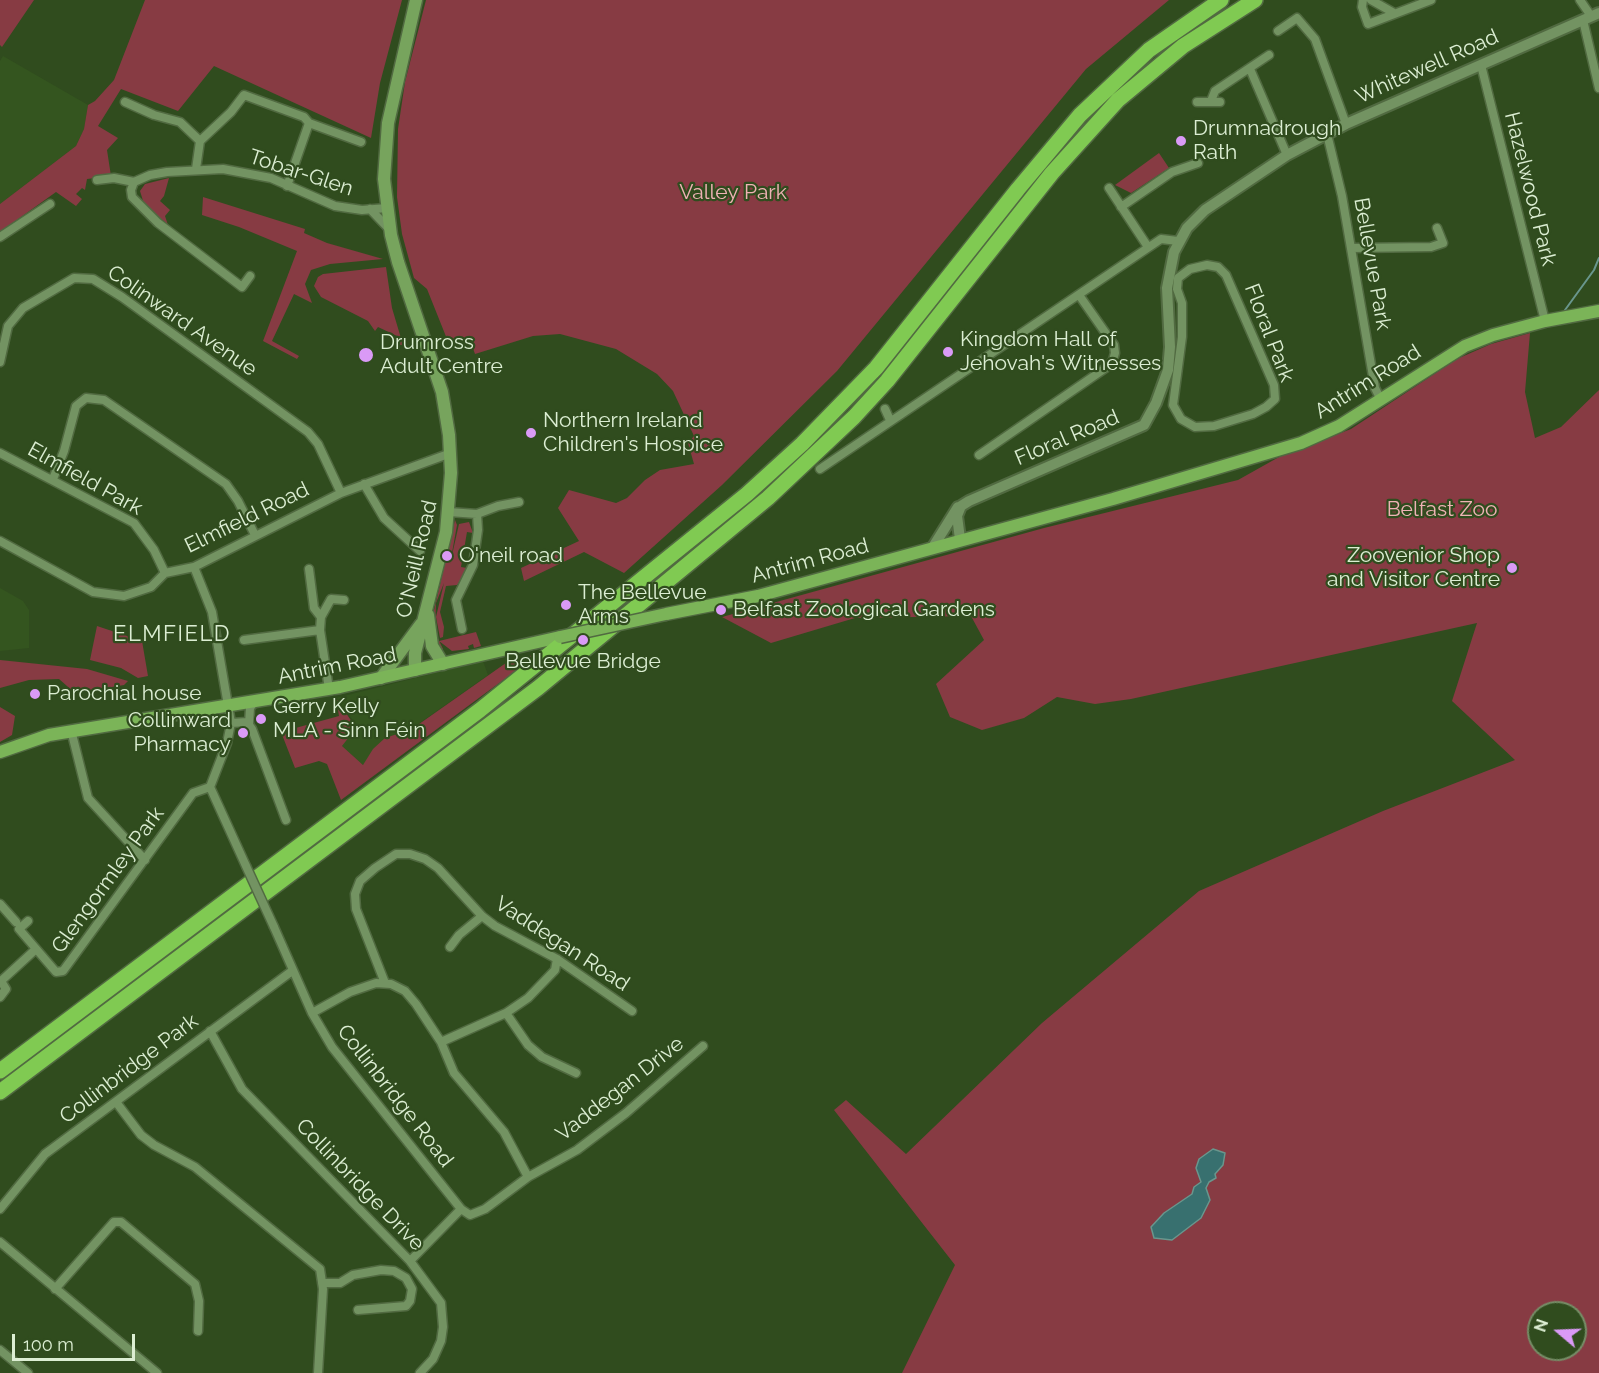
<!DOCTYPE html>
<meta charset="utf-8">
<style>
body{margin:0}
#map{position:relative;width:1599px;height:1373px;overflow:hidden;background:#304c1e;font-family:Raleway,sans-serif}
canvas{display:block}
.north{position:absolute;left:1527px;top:1301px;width:60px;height:60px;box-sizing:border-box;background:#304c1e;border:2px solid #758d66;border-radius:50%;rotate:289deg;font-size:16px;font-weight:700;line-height:24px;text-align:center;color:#dceed3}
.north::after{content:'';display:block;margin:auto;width:21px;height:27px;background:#da9af6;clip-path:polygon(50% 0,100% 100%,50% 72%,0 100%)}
.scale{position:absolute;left:12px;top:1334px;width:123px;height:27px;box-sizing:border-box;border:3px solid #dceed3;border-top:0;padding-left:8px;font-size:18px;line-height:21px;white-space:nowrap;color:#dceed3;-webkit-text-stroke:4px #304c1e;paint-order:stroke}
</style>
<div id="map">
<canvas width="1599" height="1373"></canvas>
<div class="north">N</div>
<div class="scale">100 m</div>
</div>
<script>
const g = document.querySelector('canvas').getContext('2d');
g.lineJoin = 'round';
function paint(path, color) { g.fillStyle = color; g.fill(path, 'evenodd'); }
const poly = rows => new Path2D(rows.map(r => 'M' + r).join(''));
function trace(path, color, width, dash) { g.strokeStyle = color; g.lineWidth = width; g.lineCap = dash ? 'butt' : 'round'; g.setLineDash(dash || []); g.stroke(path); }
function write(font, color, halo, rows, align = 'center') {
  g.font = font + ' Raleway,sans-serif'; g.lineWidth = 4.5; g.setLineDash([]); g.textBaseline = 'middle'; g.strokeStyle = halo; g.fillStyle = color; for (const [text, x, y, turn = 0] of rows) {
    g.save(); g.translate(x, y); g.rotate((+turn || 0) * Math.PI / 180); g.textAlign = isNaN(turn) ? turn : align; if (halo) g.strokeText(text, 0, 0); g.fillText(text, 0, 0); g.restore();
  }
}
const built = poly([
 [3,56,88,105,84,129,76,146,0,204,0,61],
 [0,588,23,601,29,610,29,648,0,651],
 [483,661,488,675,411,729,385,738,363,765,342,746,355,723,336,698]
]);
const green = poly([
 [0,0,34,0,2,47,0,45],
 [145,0,402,0,380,83,371,138,214,66,178,111,121,89,98,126,118,138,107,150,111,176,87,179,85,190,82,188,76,194,82,199,76,206,56,192,0,232,0,204,76,146,84,129,88,105,95,101,114,80],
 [426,0,1169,0,1086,69,837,371,722,485,624,573,584,552,524,581,521,568,579,541,558,508,569,490,616,503,627,498,645,480,660,470,694,464,688,443,694,436,673,391,657,374,616,349,560,334,533,336,475,354,471,343,447,339,427,289,414,278,402,234,397,197,398,129,405,82],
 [1159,153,1169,168,1131,193,1115,185],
 [169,178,164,196,160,201,170,210,165,216,168,225,144,204,140,191,145,184],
 [203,197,305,229,304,233,327,243,383,259,330,264,311,270,305,284,312,303,294,294,272,341,299,356,297,359,263,341,297,251,239,227,202,215],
 [386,267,392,308,403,345,393,345,397,336,378,327,375,331,368,321,321,297,314,286,318,277,323,274],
 [1530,333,1525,392,1535,438,1561,427,1599,390,1599,1373,902,1373,955,1265,834,1110,846,1100,906,1154,1042,1023,1199,891,1383,811,1515,760,1452,701,1477,623,1131,699,1095,704,1057,697,1024,718,982,730,950,717,936,684,984,640,971,616,855,618,771,643,722,617,1044,528,1238,480,1279,457,1351,429,1457,359,1491,344],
 [1539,1313,1575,1313,1575,1349,1539,1349],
 [455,520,457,525,450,564,459,524,469,522,473,533,467,532,461,567,467,568,465,574,457,585,446,586,440,612,444,627,443,637,440,638,436,617,444,583,436,603,435,632,443,649,437,651,432,619],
 [97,626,142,641,148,676,138,678,121,668,90,660],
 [476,632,481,646,474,648,473,644,468,646,469,649,452,651,439,641],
 [537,655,341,800,327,764,319,761,295,768,281,732,339,716,336,698,356,728,342,746,363,765,373,749,385,738,412,729,513,658],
 [0,660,87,669,128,681,124,685,75,693,59,679,29,680,0,688],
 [0,707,15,716,12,735,0,742]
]);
const water = poly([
 [1213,1149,1225,1153,1223,1165,1215,1174,1216,1178,1209,1182,1206,1188,1210,1200,1201,1218,1172,1240,1154,1238,1151,1227,1164,1213,1192,1194,1194,1187,1201,1182,1196,1168,1199,1159,1213,1149]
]);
const stream = poly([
 [1565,310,1594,270,1599,258]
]);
const minor = poly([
 [1363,0,1362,7,1368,24,1431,0],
 [1371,0,1394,13],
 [1580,0,1591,16],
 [1583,20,1599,88],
 [1278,31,1297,18,1315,39,1346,124],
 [1481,65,1545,321],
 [1250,69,1287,155],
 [1211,101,1215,91,1269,55],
 [125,102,154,115,180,122,200,141],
 [1197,102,1220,102],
 [309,123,361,142],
 [1327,134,1342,196,1375,388,1381,400],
 [196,169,200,141,231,112,244,95,304,117,309,123,287,186],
 [97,180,114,178,134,182],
 [1109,188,1148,247],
 [1121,207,1172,172,1198,163],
 [370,209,390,230],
 [0,237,50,204],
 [1351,248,1431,247,1443,243,1437,228],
 [1207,265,1218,267,1226,275,1274,385,1275,399,1266,407,1253,414,1214,426,1195,427,1181,419,1173,405,1182,337,1182,303,1177,289,1178,278,1190,269,1207,265],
 [250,276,242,287,158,223,132,197,131,190,134,182,150,175,167,172,223,169,271,178,335,206,362,210,387,208],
 [0,362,8,326,23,308,74,278,93,279,122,297,308,432,318,444,341,493],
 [885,409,890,420],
 [0,453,134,523,154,550,165,573],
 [979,455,1107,367,1113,360,1115,353,1114,345,1079,295],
 [820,469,1161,239,1178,241],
 [53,479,64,451,76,406,86,398,104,400,226,484,238,501,255,535],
 [364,484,384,518,420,551],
 [449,512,477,514,498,506,519,502],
 [0,541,93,592,124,596,151,587,165,573,194,567,341,493,451,453],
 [194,567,212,612,231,723,227,743,210,787,246,866],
 [309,569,314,608,321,617],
 [462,629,456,600,473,565,478,530,477,514],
 [244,640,320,630],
 [329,689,320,630,321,617,331,599,344,600],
 [231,723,247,722,252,729,286,820],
 [249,724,250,708,255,701],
 [71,730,88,798,145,860],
 [0,904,16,922],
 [28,921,19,929,56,972,63,971,193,793,210,787],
 [274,927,312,1013,332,1047,461,1209,470,1215,485,1209,528,1177,577,1150,626,1113,703,1046],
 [450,947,459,935,482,916],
 [385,983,356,909,355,894,360,881,375,868,396,854,410,854,425,859,438,868,482,916,495,926,557,959,632,1011],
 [0,997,6,989,1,981,36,949],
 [312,1013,350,992,376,983,391,984,405,991,416,1004,441,1042,454,1073,504,1132,528,1177],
 [506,1013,528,1045,542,1057,576,1073],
 [210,1031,242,1089,410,1261,441,1303,443,1327,441,1341,433,1359,420,1373],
 [441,1042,506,1013,528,998,555,970,557,959],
 [116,1102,141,1135,154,1145,195,1167,320,1269,323,1289,318,1373],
 [0,1209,45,1154,292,971],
 [0,1242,157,1373],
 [410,1261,461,1209],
 [322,1283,340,1283,353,1275,381,1270,394,1271,406,1278,412,1289,410,1301,406,1306,358,1310],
 [55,1289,114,1222,121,1222,195,1284,199,1301,198,1331],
 [0,1350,28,1373]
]);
const tertiary = poly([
 [960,539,957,516,961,506,969,501,1144,425,1156,403,1168,370,1170,347,1167,288,1174,252,1187,228,1205,210,1287,155,1346,124,1599,13],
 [933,547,958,507]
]);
const secondary = poly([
 [428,615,432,646,443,664],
 [415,670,415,653,446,532,451,473,449,435,442,392,398,262,391,235,384,179,388,123,416,0],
 [381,678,421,624]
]);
const primary = poly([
 [666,614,758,596,1113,499,1301,443,1339,426,1465,346,1493,335,1545,321,1599,311],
 [0,752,49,735,340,687,560,637]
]);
const motorway = poly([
 [0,1071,480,710,747,494,802,444,876,368,1018,189,1080,115,1149,50,1221,0],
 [0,1092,538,688,768,498,854,417,887,381,1052,173,1118,100,1183,46,1255,0]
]);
const minorBridge = poly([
 [246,866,274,927]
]);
const primaryBridge = poly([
 [560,637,666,614]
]);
const markers = [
 [1181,141,6,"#da9af6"],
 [948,352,6,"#da9af6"],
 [366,355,8,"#da9af6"],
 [531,433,6,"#da9af6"],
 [447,556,6,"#da9af6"],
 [1512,568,6,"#da9af6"],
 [566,605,6,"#da9af6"],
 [721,610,6,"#da9af6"],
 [583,640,6,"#da9af6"],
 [35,694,6,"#da9af6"],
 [261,719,6,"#da9af6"],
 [243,733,6,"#da9af6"]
];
const streetNames = [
 ["Whitewell Road",1427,67,-24],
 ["Tobar-Glen",301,173,18],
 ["Hazelwood Park",1530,189,76],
 ["Bellevue Park",1372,264,80],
 ["Colinward Avenue",182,321,35],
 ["Floral Park",1269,333,69],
 ["Antrim Road",1368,382,-32],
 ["Floral Road",1067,438,-23],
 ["Elmfield Park",85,479,29],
 ["Elmfield Road",247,518,-26],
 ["O'Neill Road",417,559,-77],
 ["Antrim Road",810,561,-15],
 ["Antrim Road",337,666,-11],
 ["Glengormley Park",108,880,-54],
 ["Vaddegan Road",562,944,33],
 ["Collinbridge Park",129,1069,-37],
 ["Vaddegan Drive",620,1089,-38],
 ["Collinbridge Road",395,1096,52],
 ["Collinbridge Drive",360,1185,46]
];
const poiNames = [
 ["Drumnadrough",1193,129],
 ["Rath",1193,153],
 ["Kingdom Hall of",960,340],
 ["Jehovah's Witnesses",960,364],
 ["Drumross",380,343],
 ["Adult Centre",380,367],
 ["Northern Ireland",543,421],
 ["Children's Hospice",543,445],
 ["O'neil road",459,556],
 ["Zoovenior Shop",1500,556,"right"],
 ["and Visitor Centre",1500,580,"right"],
 ["The Bellevue",578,593],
 ["Arms",578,617],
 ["Belfast Zoological Gardens",733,610],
 ["Bellevue Bridge",583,662,"center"],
 ["Parochial house",47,694],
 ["Gerry Kelly",273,707],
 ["MLA - Sinn Féin",273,731],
 ["Collinward",231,721,"right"],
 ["Pharmacy",231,745,"right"]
];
const parkNames = [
 ["Valley Park",733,193],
 ["Belfast Zoo",1442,510]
];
const neighbourhoodNames = [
 ["ELMFIELD",172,634]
];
paint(built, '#34551f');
paint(green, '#873b43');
paint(water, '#38706f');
trace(water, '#69968d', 1.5);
trace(stream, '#69968d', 2);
trace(minor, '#516a41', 11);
trace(tertiary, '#516a41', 14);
trace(secondary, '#516a41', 15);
trace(primary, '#516a41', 15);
trace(motorway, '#516a41', 18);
trace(minor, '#739362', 8);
trace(tertiary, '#739362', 10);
trace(secondary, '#77a45d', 12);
trace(primary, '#7bb458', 12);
trace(motorway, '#80ca52', 15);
trace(minorBridge, '#516a41', 11, []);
trace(primaryBridge, '#516a41', 15, []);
trace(minorBridge, '#739362', 8);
trace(primaryBridge, '#7bb458', 12);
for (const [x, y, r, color] of markers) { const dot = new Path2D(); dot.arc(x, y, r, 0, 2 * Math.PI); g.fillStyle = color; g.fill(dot); trace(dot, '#304c1e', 2); }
write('21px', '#dceed3', '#304c1e', streetNames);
write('21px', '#dceed3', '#304c1e', poiNames, 'left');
write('21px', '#efb2b5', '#304c1e', parkNames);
g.letterSpacing = '1.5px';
write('22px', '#dceed3', '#304c1e', neighbourhoodNames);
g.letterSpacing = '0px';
</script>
